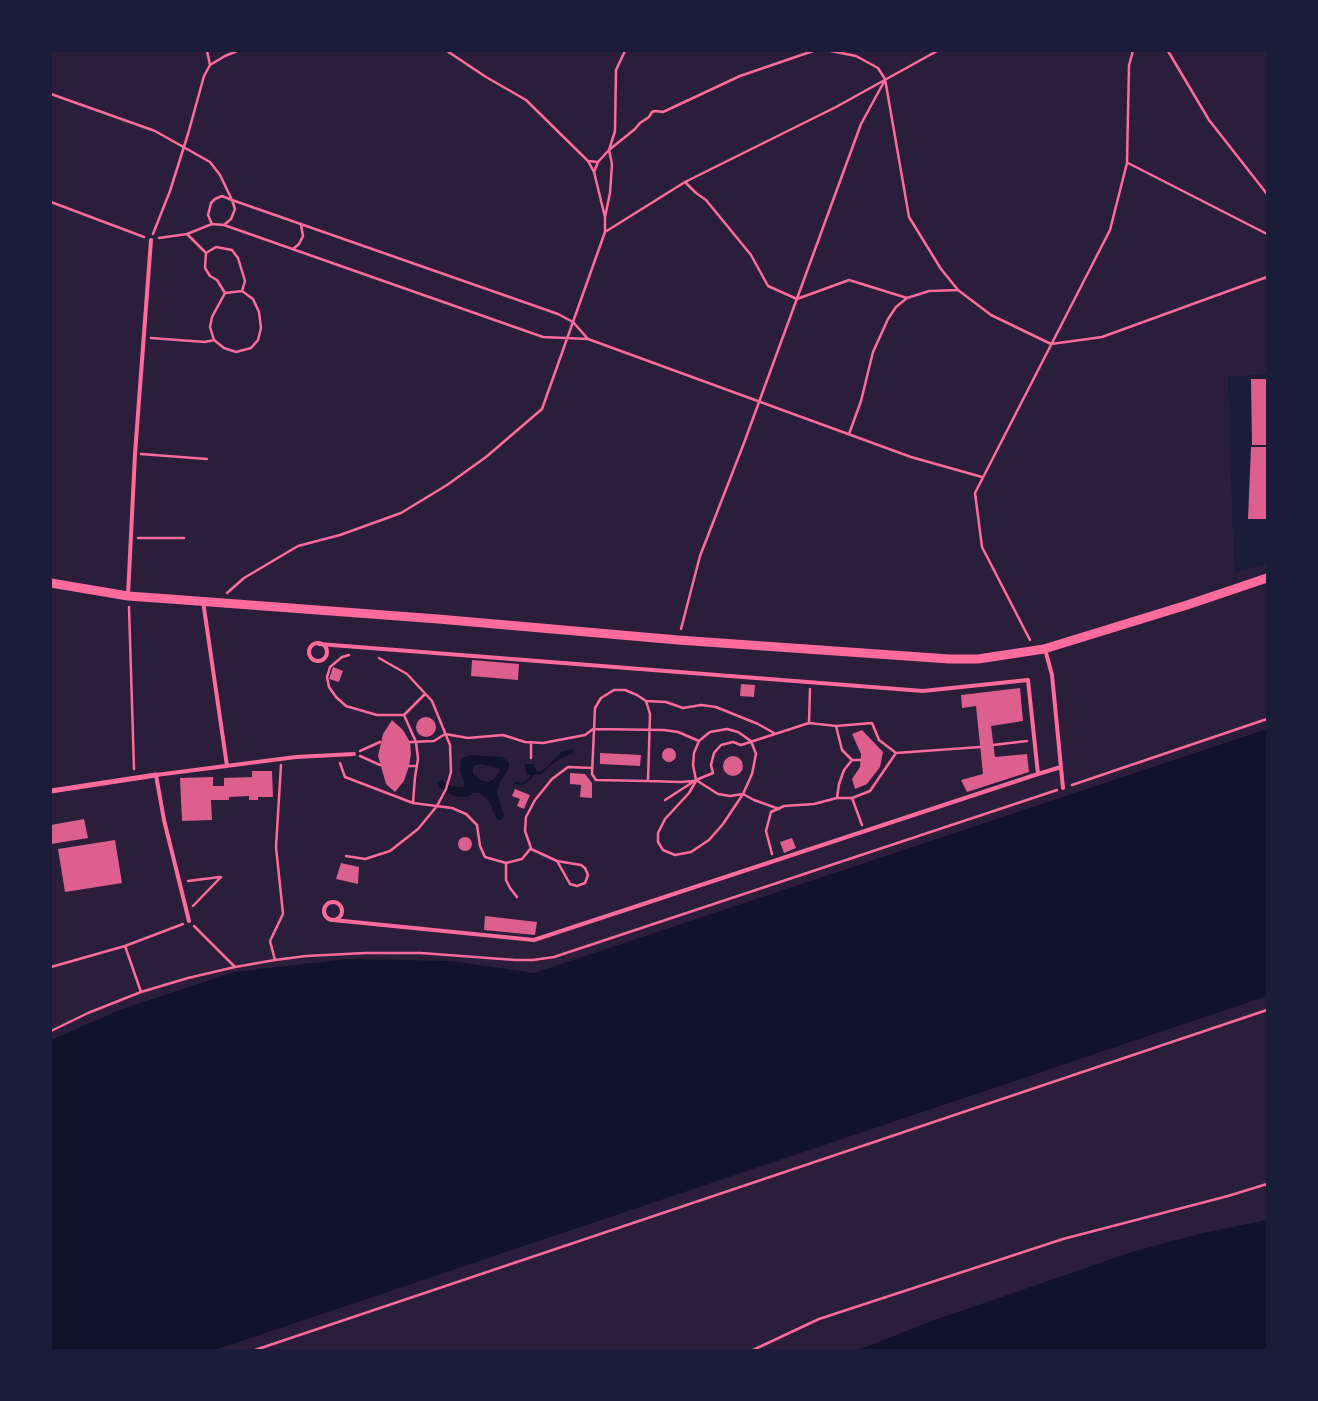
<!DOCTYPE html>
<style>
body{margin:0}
#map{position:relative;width:1318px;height:1401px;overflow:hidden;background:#1b1b3a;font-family:Ubuntu,sans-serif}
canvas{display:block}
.frame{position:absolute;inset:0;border:52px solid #1b1b3a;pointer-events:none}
</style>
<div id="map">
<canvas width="1318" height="1401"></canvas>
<div class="frame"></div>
</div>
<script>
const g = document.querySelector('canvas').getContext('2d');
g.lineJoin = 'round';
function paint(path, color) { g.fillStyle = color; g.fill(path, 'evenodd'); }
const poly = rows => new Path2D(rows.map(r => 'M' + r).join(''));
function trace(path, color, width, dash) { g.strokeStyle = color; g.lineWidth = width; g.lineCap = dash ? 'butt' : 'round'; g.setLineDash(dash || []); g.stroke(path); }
const green = poly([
 [51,51,1267,51,1267,374,1228,377,1234,573,1267,564,1267,1220,1195,1235,1088,1268,935,1320,858,1350,51,1350]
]);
const water = poly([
 [1267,729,1267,996,215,1350,51,1350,51,1040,122,1009,235,972,348,959,451,961,534,973],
 [572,749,573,753,559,759,541,774,534,775,530,780,522,785,514,784,514,782,522,783,529,778,530,775,527,775,524,764,534,764,537,772,545,769,561,752],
 [470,755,502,757,509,762,509,768,500,782,497,793,504,816,502,820,497,820,489,801,479,793,473,793,467,797,455,797,439,787,438,782,442,780,447,785,462,787,465,785,460,771,461,760],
 [481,764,499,768,500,771,495,778,488,782,480,780,473,774,473,766],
 [1267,1220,1267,1350,858,1350,935,1320,1132,1252,1195,1235]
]);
const building = poly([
 [1251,379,1267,379,1266,445,1252,445],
 [1251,447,1267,447,1267,519,1248,519],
 [472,660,519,664,518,680,471,676],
 [333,667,343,671,339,682,329,679],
 [741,684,755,685,754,697,740,696],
 [1020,688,1023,721,991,726,995,757,1027,754,1029,772,967,792,961,780,983,774,976,706,962,708,961,695],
 '416 727a10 10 0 1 1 20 0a10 10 0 1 1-20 0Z',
 [392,720,403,730,410,742,411,754,409,766,404,781,395,792,386,784,378,756,383,734],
 [862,730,883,752,880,767,867,784,855,789,852,779,860,767,861,754,852,734],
 '662 755a7 7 0 1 1 14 0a7 7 0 1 1-14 0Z',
 [600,753,641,755,640,766,600,764],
 '723 766a10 10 0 1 1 20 0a10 10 0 1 1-20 0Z',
 [252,771,272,771,273,797,258,797,258,800,249,800,249,796,229,797,229,800,211,800,212,820,182,821,180,778,213,777,213,786,224,786,224,778,252,777],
 [570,773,585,774,592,783,592,798,580,797,581,785,570,784],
 [515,789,530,795,524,809,517,806,520,799,512,796],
 [84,819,88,838,51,844,51,825],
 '458 844a7 7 0 1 1 14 0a7 7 0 1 1-14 0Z',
 [792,838,796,848,784,853,780,842],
 [115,840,122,883,65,892,58,849],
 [341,863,359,867,358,884,336,879],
 [485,916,537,922,535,935,484,930]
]);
const path = poly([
 [207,51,210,65],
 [447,51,486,77,526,100,588,161],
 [831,51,856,56,878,68,885,79,909,217,941,269,958,290,991,315,1051,344,1102,337,1267,277],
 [1168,51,1209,120,1267,194],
 [51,94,155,131,210,162,220,175,232,200,558,314,573,322,588,339],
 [1128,163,1267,234],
 [594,172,588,161,598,162],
 [685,182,696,193,706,200,751,255,768,286,797,299,849,280,907,298],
 [51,202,144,237],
 [605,217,610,193,612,164,609,150,635,129,640,123,649,117,652,112,655,111,663,112,740,76,813,51],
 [212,224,208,215,211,203,215,199,222,196,232,200,235,209,231,219,224,225],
 [605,232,605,217,594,172,598,162,609,150,615,131,616,70,625,51],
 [153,234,170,191,188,134,204,76,210,65,225,56,237,51],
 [187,234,206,253],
 [159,238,187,234,212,224,224,225,543,337,588,339,911,457,982,477],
 [293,249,299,244,303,236,301,225],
 [242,291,253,299,259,312,261,328,258,340,251,348,236,352,224,348,214,340,210,327,212,317,225,293,242,291],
 [225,293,217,280,210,276,205,268,206,253,216,247,232,250,238,258,245,281,242,291],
 [151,338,205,342,214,340],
 [849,434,861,401,873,352,888,319,896,307,907,298,929,291,958,290],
 [141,454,207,459],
 [138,538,184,538],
 [227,593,244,578,298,546,340,535,401,513,447,485,486,457,542,409,605,232,685,182,836,107,937,51],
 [129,607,134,769],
 [681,629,700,556,744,443,861,124,885,80],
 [1030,640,982,547,975,493,1110,230,1127,163,1129,65,1133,51],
 [349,655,342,657,330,667,327,677,329,687,336,697,346,706,377,715,404,715,425,694],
 [614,690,625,690,637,695,646,701,650,714,648,781,596,780,592,774,595,708,601,698,614,690],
 [646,701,666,702,683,708,701,705,716,707,758,724,774,733],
 [404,715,416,742,418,759,415,777,413,803],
 [809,723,810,689],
 [836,726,842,750,852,760,844,770,839,784,837,798],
 [727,729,738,732,751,741,756,754,752,774,743,794,730,796,718,794,696,780,693,765,694,753,699,741,710,732,727,729],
 [410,742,434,741,445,734,468,738,503,735,525,742,543,743,585,735,593,729,664,730,678,732,699,741],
 [993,745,1027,741],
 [360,751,380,742],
 [360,756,380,765],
 [531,758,531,742],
 [852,760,860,760],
 [340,763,345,777,413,803,452,808,466,814,477,825,480,846,485,857,506,863,522,859,531,848,525,831,526,817,535,800,552,779,568,767,592,768],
 [409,766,417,766],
 [648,781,681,782,694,781],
 [696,781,689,793,665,819,658,833,658,842,663,850,675,855,691,852,709,840,723,824,743,794,754,800,779,809],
 [1072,785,1267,719],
 [852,798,870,791,896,753],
 [665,800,696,780,713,773,711,765,714,753,721,745,733,742,741,745,809,723,836,726,872,723,879,740,896,753,980,747],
 [531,849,557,861,570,884,577,886,585,883,588,875,585,868,581,865,557,861],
 [772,854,766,831,771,812,784,806,814,804,837,798,852,798,862,825],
 [346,856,365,859,390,851,418,829,437,806,446,789,451,772,450,745,432,701,407,674,379,658],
 [506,863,506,880,510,888,517,897],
 [188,881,220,877],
 [193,906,221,877],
 [194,926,235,967],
 [125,946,141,992],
 [275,960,270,941,283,914,276,847,281,765],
 [51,967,125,946,183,924],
 [51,1031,88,1013,141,992,188,978,235,967,275,960,306,956,365,953,421,953,515,960,533,960,554,957,1057,790],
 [255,1350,1267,1010],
 [753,1350,819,1319,1063,1239,1228,1196,1267,1184]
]);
const service = poly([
 [128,596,135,454,151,240],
 [203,601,227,766],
 '309 652a9 9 0 1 1 18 0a9 9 0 1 1-18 0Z',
 [319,644,923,691,1028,680,1038,774,534,940,333,920],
 [1045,649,1052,675,1063,788],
 [1038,774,1061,767],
 '324 911a9 9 0 1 1 18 0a9 9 0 1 1-18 0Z',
 [189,921,164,820,156,775,296,757,354,754]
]);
const minor = poly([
 [51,791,156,775]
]);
const tertiary = poly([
 [51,583,128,596,170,599,438,619,678,640,949,659,978,659,1044,649,1187,605,1267,578]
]);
paint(green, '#2a1e3b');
paint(water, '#12122b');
paint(building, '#dd5f8e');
trace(path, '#ff6b9d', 2.5);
trace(service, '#ff6b9d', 4);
trace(minor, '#ff6b9d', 5);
trace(tertiary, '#ff6b9d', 9);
</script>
